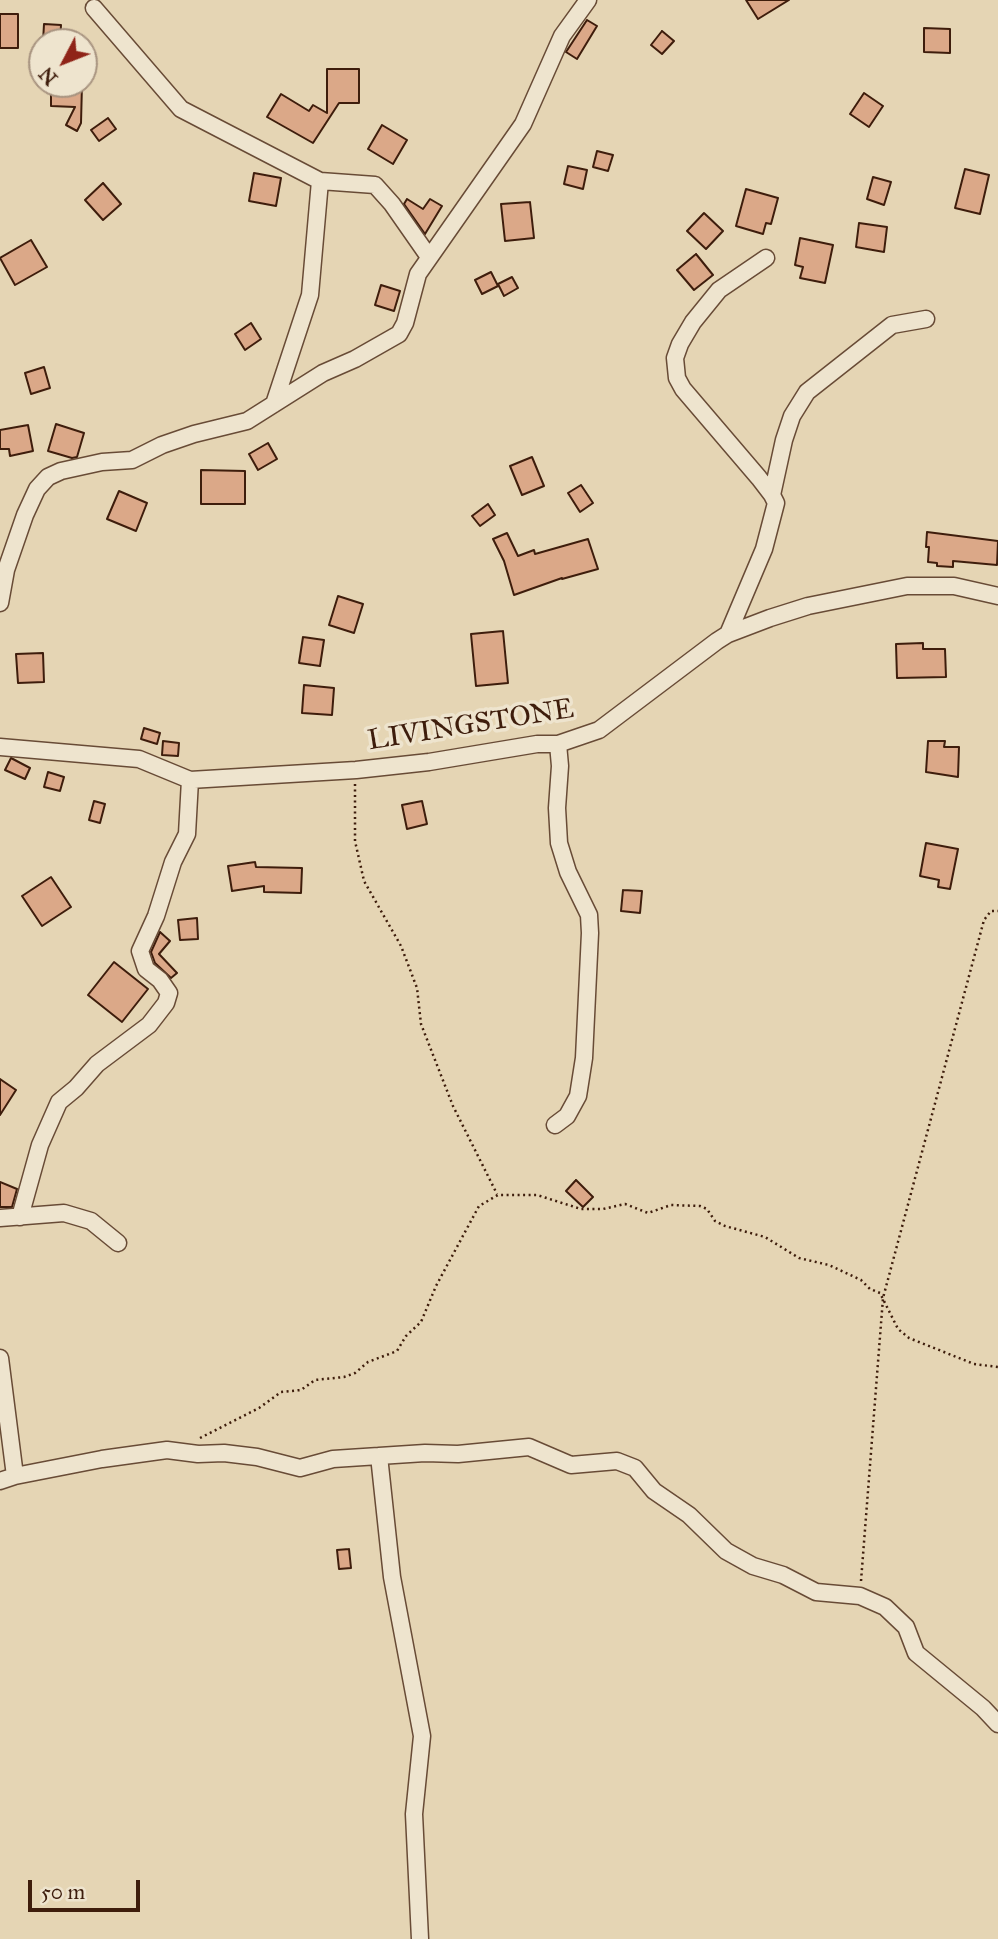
<!DOCTYPE html>
<style>
body{margin:0}
#map{position:relative;width:998px;height:1939px;overflow:hidden;background:#e5d5b4;font-family:"IM FELL Great Primer",serif}
canvas{display:block}
.north{position:absolute;left:28px;top:28px;width:70px;height:70px;box-sizing:border-box;background:#eee4ce;border:2px solid #a89480;border-radius:50%;rotate:228deg;font-size:19px;font-weight:700;line-height:28px;text-align:center;color:#3e1d0c}
.north::after{content:'';display:block;margin:auto;width:24px;height:32px;background:#8f2418;clip-path:polygon(50% 0,100% 100%,50% 72%,0 100%)}
.scale{position:absolute;left:28px;top:1880px;width:112px;height:32px;box-sizing:border-box;border:4px solid #3e1d0c;border-top:0;padding-left:9px;font-size:21px;line-height:24px;white-space:nowrap;color:#3e1d0c;-webkit-text-stroke:5px #eee4ce;paint-order:stroke}
</style>
<div id="map">
<canvas width="998" height="1939"></canvas>
<div class="north">N</div>
<div class="scale">50 m</div>
</div>
<script>
const g = document.querySelector('canvas').getContext('2d');
g.lineJoin = 'round';
function paint(path, color) { g.fillStyle = color; g.fill(path, 'evenodd'); }
const poly = rows => new Path2D(rows.map(r => 'M' + r).join(''));
function trace(path, color, width, dash) { g.strokeStyle = color; g.lineWidth = width; g.lineCap = dash ? 'butt' : 'round'; g.setLineDash(dash || []); g.stroke(path); }
function write(font, color, halo, rows, align = 'center') {
  g.font = font + ' "IM FELL Great Primer",serif'; g.lineWidth = 7; g.setLineDash([]); g.textBaseline = 'middle'; g.strokeStyle = halo; g.fillStyle = color; for (const [text, x, y, turn = 0] of rows) {
    g.save(); g.translate(x, y); g.rotate((+turn || 0) * Math.PI / 180); g.textAlign = isNaN(turn) ? turn : align; if (halo) g.strokeText(text, 0, 0); g.fillText(text, 0, 0); g.restore();
  }
}
const building = poly([
 [746,0,789,0,758,19,746,0],
 [0,14,18,14,18,48,0,48,0,14],
 [587,20,597,26,577,59,566,52,587,20],
 [44,24,61,25,60,42,43,42,44,24],
 [924,28,950,29,950,53,924,52,924,28],
 [662,31,674,41,662,54,651,45,662,31],
 [327,69,359,69,359,103,339,103,313,143,267,117,281,94,309,111,313,105,327,113,327,69],
 [51,84,82,84,81,123,77,131,66,125,75,107,51,106,51,84],
 [864,93,883,106,869,127,850,114,864,93],
 [108,118,116,129,99,141,91,130,108,118],
 [382,125,407,140,393,164,368,149,382,125],
 [597,151,613,155,608,171,593,167,597,151],
 [568,166,587,170,583,189,564,184,568,166],
 [965,169,989,175,980,214,955,208,965,169],
 [254,173,281,178,276,206,249,201,254,173],
 [873,177,891,182,884,205,867,199,873,177],
 [103,183,121,204,103,220,85,200,103,183],
 [746,189,778,198,771,224,766,223,763,234,736,226,746,189],
 [407,199,423,209,430,199,442,206,425,234,404,204,407,199],
 [530,202,534,238,505,241,501,204,530,202],
 [704,213,723,231,706,249,687,231,704,213],
 [859,223,887,227,884,252,856,247,859,223],
 [800,238,833,245,825,283,800,278,803,267,795,265,800,238],
 [31,240,47,267,15,285,0,258,31,240],
 [696,254,713,275,694,290,677,270,696,254],
 [491,272,498,286,482,294,475,280,491,272],
 [512,277,518,288,504,296,498,284,512,277],
 [381,285,400,291,394,311,375,305,381,285],
 [251,323,261,339,245,350,235,334,251,323],
 [44,367,50,388,31,394,25,373,44,367],
 [56,424,84,433,77,457,72,458,48,451,56,424],
 [28,425,33,451,10,456,9,449,0,449,0,430,28,425],
 [268,443,277,459,258,470,249,454,268,443],
 [532,457,544,486,522,495,510,466,532,457],
 [201,470,245,471,245,504,201,504,201,470],
 [581,485,593,503,580,512,568,493,581,485],
 [119,491,147,503,136,531,107,519,119,491],
 [488,504,495,515,480,526,472,516,488,504],
 [927,532,998,541,997,565,953,561,953,567,937,566,937,563,928,562,929,547,926,547,927,532],
 [507,533,518,556,534,550,535,554,588,539,598,569,562,579,562,578,514,595,504,561,493,539,507,533],
 [338,596,363,604,354,633,329,625,338,596],
 [503,631,508,683,476,686,471,634,503,631],
 [303,637,324,640,320,666,299,663,303,637],
 [923,643,923,649,945,649,946,677,897,678,896,644,923,643],
 [43,653,44,682,18,683,16,654,43,653],
 [304,685,334,688,332,715,302,713,304,685],
 [144,728,160,733,157,744,141,739,144,728],
 [163,741,179,743,178,756,162,755,163,741],
 [928,741,945,741,944,747,959,747,958,777,926,772,928,741],
 [11,758,30,768,25,779,5,770,11,758],
 [48,772,64,777,60,791,44,787,48,772],
 [94,801,105,804,100,823,89,820,94,801],
 [422,801,427,824,407,829,402,805,422,801],
 [926,843,958,849,950,889,938,887,939,880,920,876,926,843],
 [255,862,256,867,302,868,301,893,264,892,264,886,232,891,228,866,255,862],
 [51,877,71,907,42,926,22,896,51,877],
 [623,890,642,891,640,913,621,911,623,890],
 [197,918,198,939,180,940,178,920,197,918],
 [160,932,170,941,159,954,177,973,171,978,155,963,151,952,160,932],
 [114,962,148,989,122,1022,88,995,114,962],
 [0,1079,16,1090,0,1115,0,1079],
 [576,1180,593,1197,583,1207,566,1191,576,1180],
 [0,1182,17,1189,12,1207,0,1207,0,1182],
 [349,1549,351,1568,339,1569,337,1550,349,1549]
]);
const path = poly([
 [355,784,355,841,364,881,401,946,417,988,421,1024,453,1106,497,1194],
 [200,1438,259,1408,281,1392,301,1390,315,1380,344,1377,355,1373,368,1362,397,1351,406,1336,421,1322,436,1286,479,1206,498,1195,537,1195,581,1209,603,1209,625,1204,648,1213,671,1205,700,1206,707,1209,715,1221,725,1226,765,1237,799,1258,829,1265,861,1280,870,1289,880,1293,898,1329,909,1338,974,1364,998,1367],
 [861,1581,883,1298,984,920,991,911,998,911]
]);
const street = poly([
 [94,8,181,109,320,181,375,185,392,204,429,257],
 [274,404,310,295,320,181],
 [772,495,784,440,792,416,807,392,892,325,926,319],
 [0,603,6,570,25,515,37,489,48,477,61,471,102,462,132,460,162,445,194,434,247,421,323,373,355,359,399,334,405,323,418,274,523,124,562,36,588,0],
 [728,634,764,549,776,503,772,495,759,478,683,389,677,378,675,358,680,344,693,322,719,290,766,258],
 [0,747,139,759,190,780,356,770,429,762,537,744,558,744,599,730,717,641,728,634,770,618,808,606,907,586,954,586,998,596],
 [555,1125,567,1116,578,1096,584,1058,590,933,589,915,568,872,559,843,557,808,560,766,558,744],
 [20,1217,40,1145,59,1102,76,1088,97,1064,149,1025,166,1003,169,993,160,980,146,969,140,951,156,916,173,862,187,834,190,780],
 [0,1218,64,1213,91,1221,118,1243],
 [0,1358,15,1476],
 [379,1456,392,1577,422,1736,414,1814,420,1939],
 [0,1481,15,1476,102,1459,167,1450,198,1454,224,1453,257,1457,300,1468,333,1459,425,1453,458,1454,529,1447,571,1465,617,1461,635,1468,654,1491,689,1515,726,1551,753,1566,783,1575,816,1592,860,1596,885,1607,906,1627,916,1653,983,1708,998,1724]
]);
const streetNames = [
 ["LIVINGSTONE",471,726,-9]
];
paint(building, '#dba888');
trace(building, '#3e1d0c', 2);
trace(street, '#684b36', 19);
trace(path, '#3e1d0c', 2.5, [2, 3.5]);
trace(street, '#eee4ce', 16);
write('28px', '#3e1d0c', '#eee4ce', streetNames);
</script>
